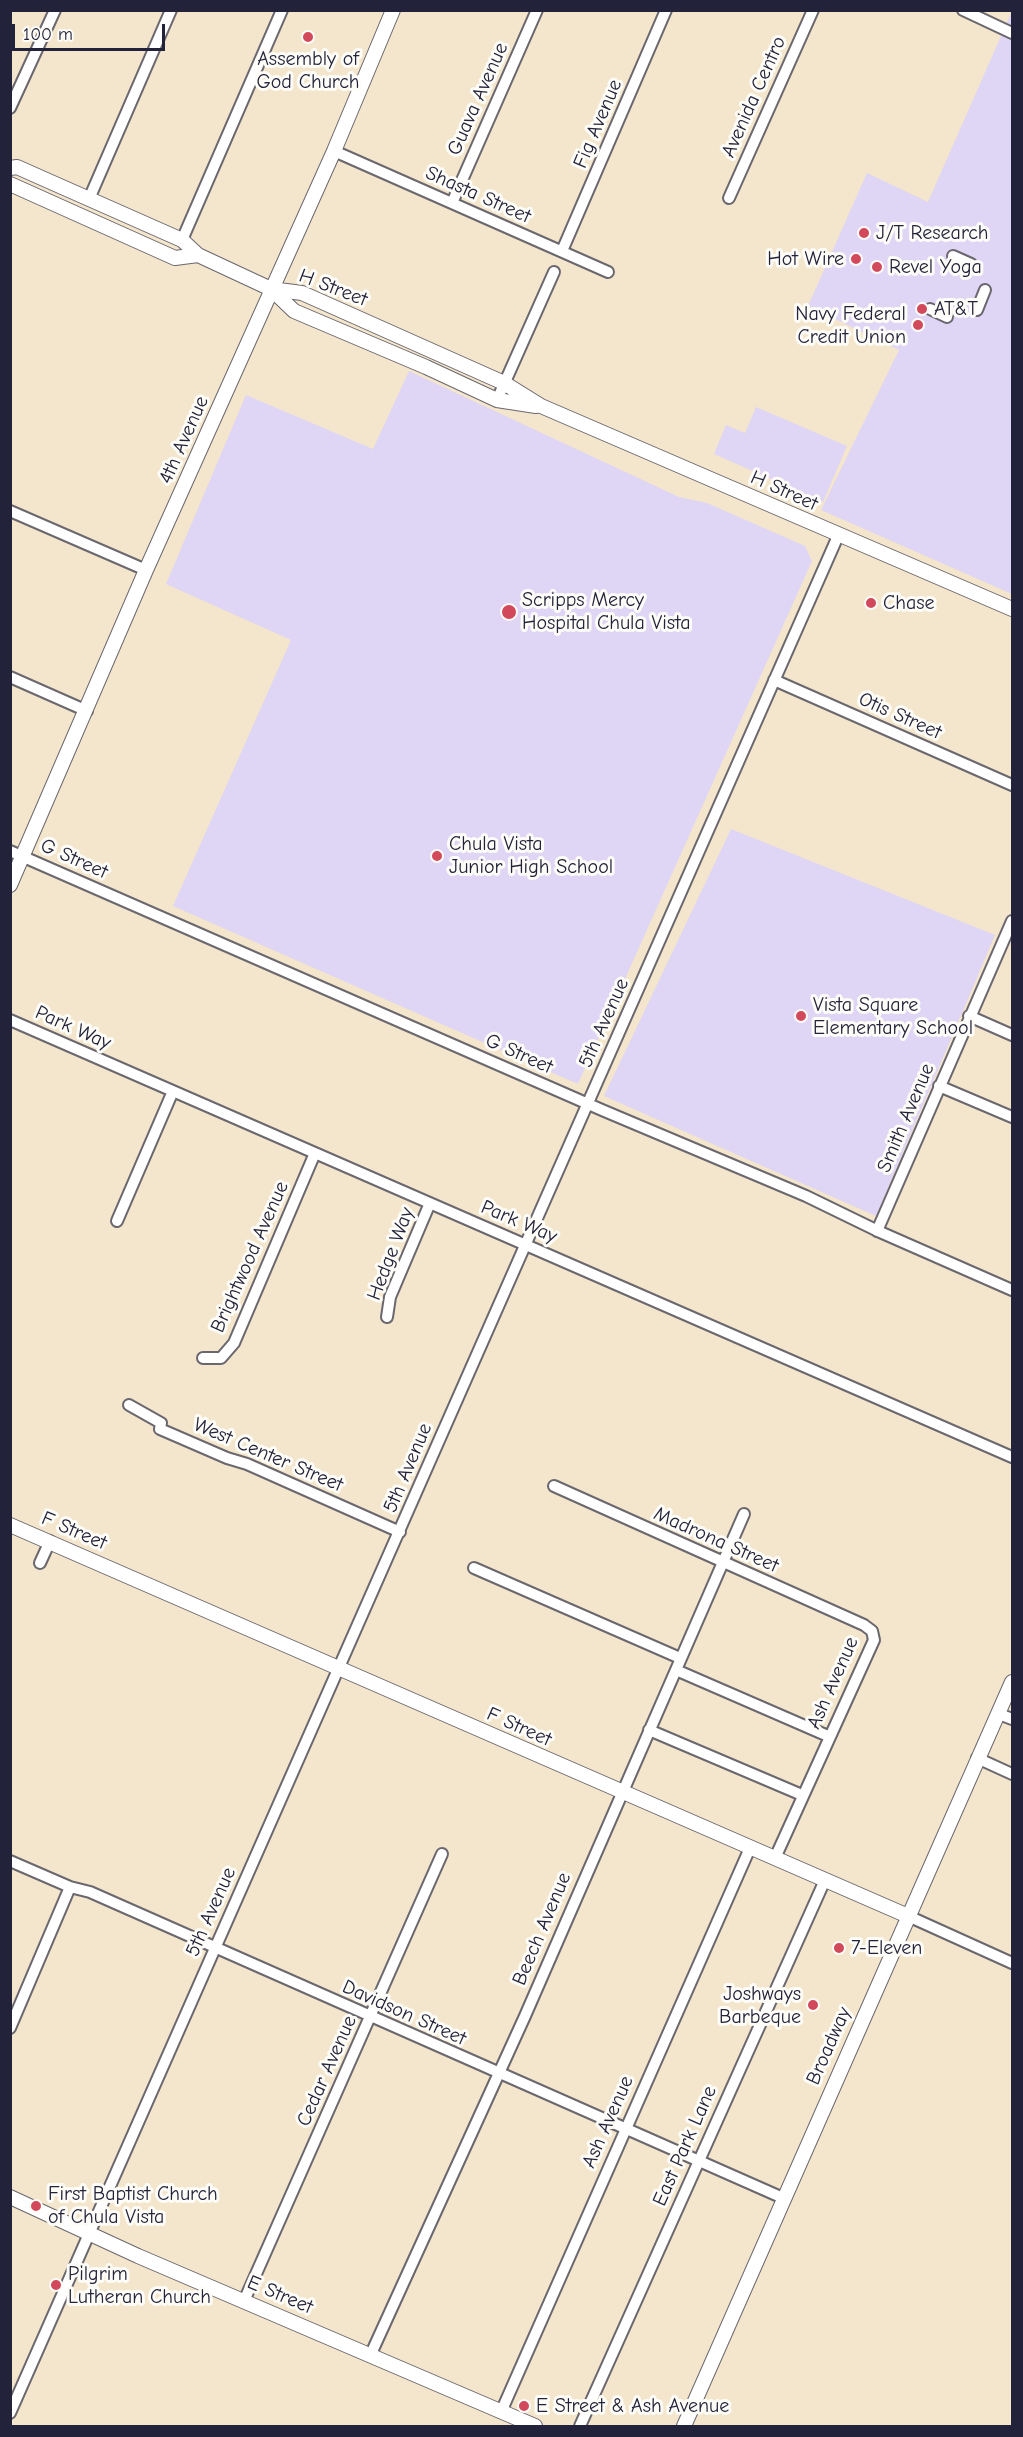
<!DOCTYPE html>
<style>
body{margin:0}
#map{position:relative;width:1023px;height:2437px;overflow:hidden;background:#f3e6cc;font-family:"Comic Neue",sans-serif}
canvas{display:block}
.frame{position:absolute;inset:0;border:12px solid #22223b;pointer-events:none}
.scale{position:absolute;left:12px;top:24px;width:153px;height:27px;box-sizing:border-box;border:3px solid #22223b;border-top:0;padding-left:8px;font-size:18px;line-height:21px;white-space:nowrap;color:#22223b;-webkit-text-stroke:4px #fdfcf7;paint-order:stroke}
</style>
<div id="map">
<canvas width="1023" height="2437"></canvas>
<div class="frame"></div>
<div class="scale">100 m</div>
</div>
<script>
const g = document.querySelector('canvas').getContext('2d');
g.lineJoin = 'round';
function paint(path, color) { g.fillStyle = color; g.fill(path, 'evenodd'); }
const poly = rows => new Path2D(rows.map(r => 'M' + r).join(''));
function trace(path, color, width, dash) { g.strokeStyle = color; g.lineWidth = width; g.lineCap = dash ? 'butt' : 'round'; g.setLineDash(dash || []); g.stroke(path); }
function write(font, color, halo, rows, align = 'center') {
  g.font = font + ' "Comic Neue",sans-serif'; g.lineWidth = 6; g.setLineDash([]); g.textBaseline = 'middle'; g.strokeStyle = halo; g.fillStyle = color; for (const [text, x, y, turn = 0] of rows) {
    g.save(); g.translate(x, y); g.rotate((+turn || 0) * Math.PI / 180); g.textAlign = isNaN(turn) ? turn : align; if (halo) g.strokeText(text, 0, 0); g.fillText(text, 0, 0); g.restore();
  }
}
const built = poly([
 [1012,11,1012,594,821,510,899,350,808,306,867,173,928,202],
 [409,371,679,497,707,503,805,546,812,561,578,1084,173,906,291,640,166,584,246,395,373,449],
 [756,407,847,446,823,502,714,454,726,425,745,433],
 [731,829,995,935,876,1216,604,1096]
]);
const minor = poly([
 [963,10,1012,33],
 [10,108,55,10],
 [334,151,608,272],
 [729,198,813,10],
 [89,199,171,10],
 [452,203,537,10],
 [182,240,282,10],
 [562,251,666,10],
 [953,256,971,264],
 [930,309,947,317],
 [977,310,985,290],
 [497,400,554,272],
 [10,511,146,570],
 [10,677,87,711],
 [774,680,1012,785],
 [10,851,602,1110,806,1196,880,1232,1012,1290],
 [969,1016,1012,1035],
 [10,1020,1012,1457],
 [939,1086,1012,1117],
 [117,1221,173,1091],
 [877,1231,1012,921],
 [387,1317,390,1297,430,1203],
 [203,1358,221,1358,234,1343,315,1153],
 [129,1405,161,1423,160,1429,227,1458,247,1464,400,1532],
 [554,1486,864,1625,872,1631,874,1640,775,1858],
 [40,1563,50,1541],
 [474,1568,680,1658],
 [676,1670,828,1736],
 [999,1714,1012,1719],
 [649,1730,802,1795],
 [977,1758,1012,1774],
 [10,1861,70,1887,90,1892,783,2198],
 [908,1916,1012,1963],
 [10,2028,70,1887],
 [244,2301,442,1854],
 [370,2356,525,2016,744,1514],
 [501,2412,750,1848],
 [10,2413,838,536],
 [580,2426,825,1880]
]);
const major = poly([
 [10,168,17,167,44,179,182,240,198,255,271,289,302,293,504,383,541,406,1012,609],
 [10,184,175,258,198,255],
 [271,289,294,311,426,367,497,400,536,406],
 [10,885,146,570,334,151,393,10],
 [10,1525,908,1916],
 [10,2197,138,2256,535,2426],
 [684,2426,1012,1682]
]);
const markers = [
 [308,37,6,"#d1495b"],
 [864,233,6,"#d1495b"],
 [856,259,6,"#d1495b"],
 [877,267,6,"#d1495b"],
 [922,309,6,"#d1495b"],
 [918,325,6,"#d1495b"],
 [871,603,6,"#d1495b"],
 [509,612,8,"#d1495b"],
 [437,856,6,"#d1495b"],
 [801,1016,6,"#d1495b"],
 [839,1948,6,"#d1495b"],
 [813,2005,6,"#d1495b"],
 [36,2206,6,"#d1495b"],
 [56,2285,6,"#d1495b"],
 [524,2406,6,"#d1495b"]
];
const poiNames = [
 ["Assembly of",308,59,"center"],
 ["God Church",308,82,"center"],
 ["J/T Research",876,233],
 ["Hot Wire",844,259,"right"],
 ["Revel Yoga",889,267],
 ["AT&T",934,309],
 ["Navy Federal",906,314,"right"],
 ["Credit Union",906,337,"right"],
 ["Scripps Mercy",522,600],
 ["Hospital Chula Vista",522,623],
 ["Chase",883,603],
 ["Chula Vista",449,844],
 ["Junior High School",449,867],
 ["Vista Square",813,1005],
 ["Elementary School",813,1028],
 ["7-Eleven",851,1948],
 ["Joshways",801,1994,"right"],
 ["Barbeque",801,2017,"right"],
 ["First Baptist Church",48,2194],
 ["of Chula Vista",48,2217],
 ["Pilgrim",68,2274],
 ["Lutheran Church",68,2297],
 ["E Street & Ash Avenue",536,2406]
];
const streetNames = [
 ["Avenida Centro",754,97,-66],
 ["Guava Avenue",478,99,-66],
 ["Fig Avenue",598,124,-67],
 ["Shasta Street",478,195,24],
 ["H Street",333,288,21],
 ["4th Avenue",184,440,-66],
 ["H Street",784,491,24],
 ["Otis Street",900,716,24],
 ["G Street",74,859,24],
 ["5th Avenue",604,1023,-66],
 ["Park Way",73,1028,24],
 ["G Street",519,1054,24],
 ["Smith Avenue",906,1118,-67],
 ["Park Way",519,1222,23],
 ["Hedge Way",391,1254,-69],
 ["Brightwood Avenue",250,1257,-66],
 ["West Center Street",268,1455,23],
 ["5th Avenue",408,1468,-67],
 ["F Street",74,1531,23],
 ["Madrona Street",716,1540,24],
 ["Ash Avenue",833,1683,-66],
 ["F Street",519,1727,24],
 ["5th Avenue",211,1912,-66],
 ["Beech Avenue",542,1929,-67],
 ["Davidson Street",404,2013,24],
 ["Broadway",829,2046,-66],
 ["Cedar Avenue",327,2071,-66],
 ["Ash Avenue",608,2122,-66],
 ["East Park Lane",685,2146,-66],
 ["E Street",280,2295,23]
];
paint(built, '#dfd5f5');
trace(minor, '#6b676e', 14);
trace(major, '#6b676e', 16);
trace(minor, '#fff', 10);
trace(major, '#fff', 14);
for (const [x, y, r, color] of markers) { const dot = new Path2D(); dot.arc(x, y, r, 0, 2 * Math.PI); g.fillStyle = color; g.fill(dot); trace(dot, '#fdfcf7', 2); }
write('20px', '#22223b', '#fdfcf7', poiNames, 'left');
write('20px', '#22223b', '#fdfcf7', streetNames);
</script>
